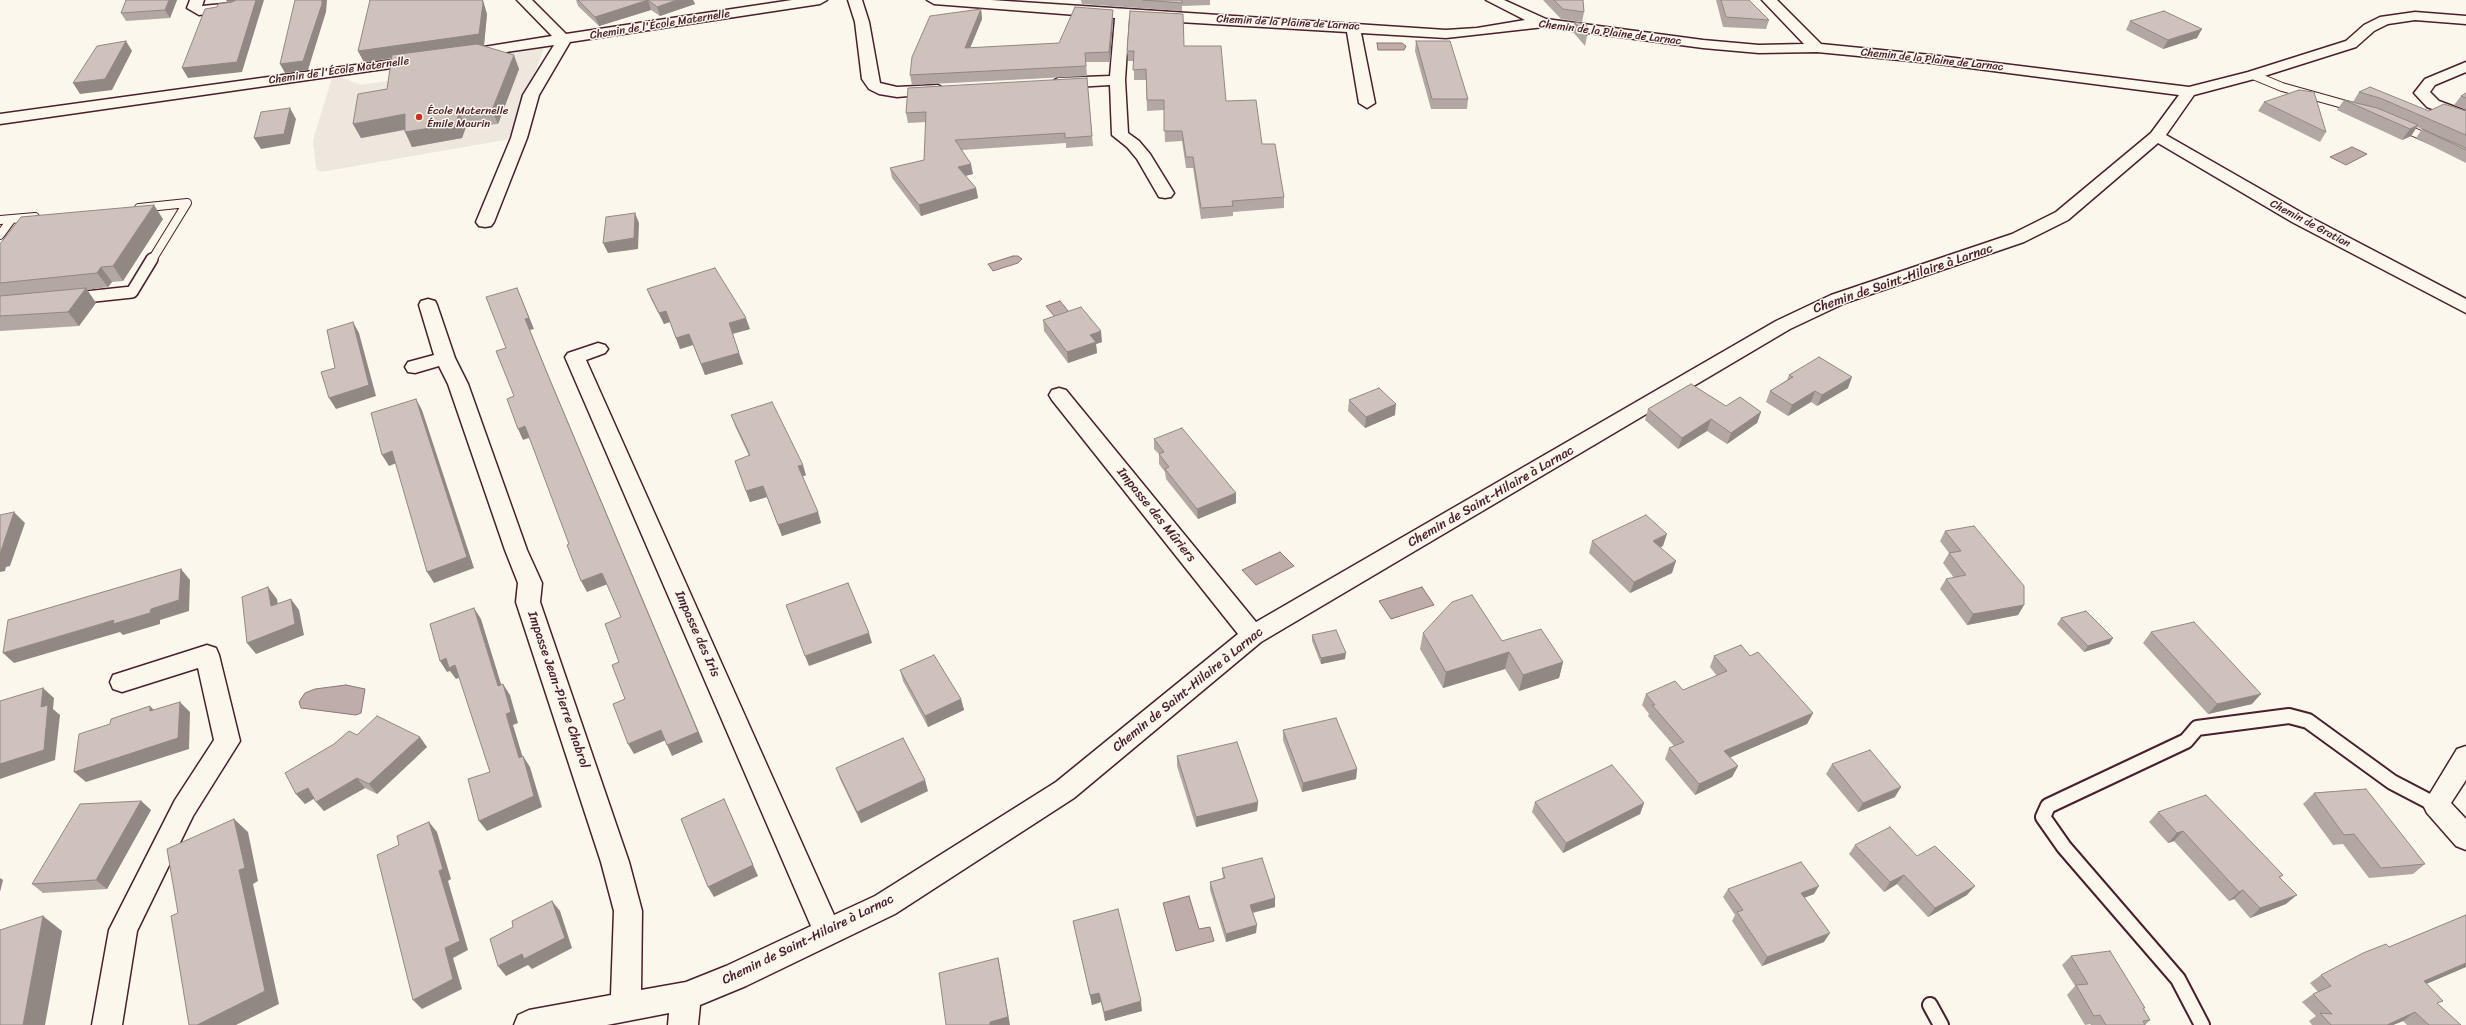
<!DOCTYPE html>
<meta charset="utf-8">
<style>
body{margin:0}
canvas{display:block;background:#fbf7ec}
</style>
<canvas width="2466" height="1025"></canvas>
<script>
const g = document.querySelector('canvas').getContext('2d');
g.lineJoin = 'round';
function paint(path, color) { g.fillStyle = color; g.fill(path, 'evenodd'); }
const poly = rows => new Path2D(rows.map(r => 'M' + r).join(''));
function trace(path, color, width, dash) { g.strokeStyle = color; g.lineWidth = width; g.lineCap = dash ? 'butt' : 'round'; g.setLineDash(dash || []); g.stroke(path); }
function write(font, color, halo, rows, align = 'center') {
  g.font = font + ' Sriracha,sans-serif'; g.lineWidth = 3; g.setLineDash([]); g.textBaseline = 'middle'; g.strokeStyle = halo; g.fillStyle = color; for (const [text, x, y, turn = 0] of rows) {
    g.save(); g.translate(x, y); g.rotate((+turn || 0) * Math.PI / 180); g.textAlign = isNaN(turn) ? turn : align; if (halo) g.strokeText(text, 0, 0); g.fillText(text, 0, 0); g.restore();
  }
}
const built = poly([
 [544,48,510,139,321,172,316,169,313,140,332,78,341,77,361,85,458,70,485,56]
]);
const water = poly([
 [1377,43,1402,43,1406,46,1404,50,1378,50,1377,43],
 [2352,147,2367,154,2346,165,2330,157,2352,147],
 [1013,256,1018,256,1022,259,1018,263,993,271,988,264,1013,256],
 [1060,301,1073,317,1059,322,1046,306,1060,301],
 [1280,552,1294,566,1256,585,1242,570,1280,552],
 [1422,587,1434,605,1391,619,1379,601,1422,587],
 [346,685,365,689,361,713,356,715,301,708,299,702,305,693,315,689,346,685],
 [1189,896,1199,929,1210,927,1214,941,1176,951,1163,903,1189,896]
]);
const laneFar2 = poly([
 [2253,75,2282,87,2357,108],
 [2400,126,2434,141],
 [139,208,187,203,152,260],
 [0,220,35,217],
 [0,235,11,220]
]);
const laneFar1 = poly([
 [76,298,132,292,152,259]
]);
const lane = poly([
 [1930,1005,1941,1025],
 [2202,1025,2178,979,2064,847,2043,817,2048,806,2186,741,2197,728,2289,716,2308,721,2392,782,2436,805]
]);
const street = poly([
 [190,0,204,0,202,6,233,3,240,7,233,11,199,15,187,8,190,0],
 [517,0,532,0,566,34,792,0,827,0,820,4,570,42,539,95,527,138,494,222,491,226,485,227,479,226,476,222,511,138,523,95,554,45,465,58,458,54,465,50,552,36,517,0],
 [848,0,862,0,869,22,880,83,897,87,938,85,946,90,943,93,897,97,879,94,869,89,862,79,855,22,848,0],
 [927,0,991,0,1446,30,1477,28,1525,20,1486,0,1504,0,1546,19,1703,40,1759,45,1804,44,1762,0,1777,0,1821,44,1931,55,2189,87,2248,72,2346,41,2364,25,2380,17,2415,12,2466,16,2466,24,2415,20,2388,24,2374,31,2356,47,2258,78,2194,95,2166,135,2304,214,2466,299,2466,313,2292,222,2158,143,2068,220,2024,242,1845,303,1790,329,1261,642,1074,798,895,914,746,986,700,1005,698,1025,668,1025,669,1013,607,1025,514,1025,518,1015,529,1010,611,995,614,911,601,862,516,602,518,583,505,550,448,384,439,366,415,373,408,372,405,367,408,362,434,355,419,305,421,301,428,299,435,301,437,305,455,358,468,384,527,550,542,583,540,602,629,862,642,911,641,990,686,982,726,966,811,926,565,357,568,353,598,343,605,345,608,349,605,353,586,360,834,915,875,896,1056,782,1238,634,1052,400,1049,395,1052,390,1059,388,1066,390,1256,622,1776,321,1831,295,2012,234,2056,212,2151,133,2179,95,1931,63,1817,52,1759,53,1703,48,1544,27,1446,38,1361,33,1375,103,1367,108,1359,103,1347,32,1129,19,1125,80,1128,133,1139,141,1150,154,1174,193,1171,197,1165,198,1159,197,1137,159,1127,147,1112,135,1110,85,1058,88,1050,83,1058,78,1110,76,1115,18,934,4,927,0],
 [421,56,426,57,428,60,426,63,0,124,0,114,421,56],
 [2466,62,2466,72,2435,85,2430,92,2439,101,2466,111,2466,122,2427,107,2414,93,2425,79,2466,62],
 [207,645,216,648,219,655,240,741,193,816,137,931,122,1025,92,1025,109,930,175,800,214,740,198,668,122,692,113,689,110,682,113,675,207,645],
 [2466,746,2466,780,2451,803,2466,819,2466,850,2456,846,2427,813,2423,805,2457,749,2466,746]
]);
const wall = poly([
 [177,0,170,18,126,21,121,13],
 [576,0,693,0,695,4,660,16,651,10,599,26,578,6],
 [1081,0,1210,0,1210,5,1182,6,1182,11,1082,4],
 [1543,0,1583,0,1584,12,1582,22,1561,19],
 [1716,0,1749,0,1769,20,1766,29,1723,27],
 [981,9,982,19,970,48,1059,43,1113,19,1110,62,1086,62,1087,76,912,85,910,75],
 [487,14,484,45,482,45,519,69,498,124,466,127,462,138,412,147,405,130,361,138,353,124,387,89,392,58,364,62,358,51],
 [2130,21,2197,38,2163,49,2126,30],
 [1574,22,1587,36,1585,46,1573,32],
 [1416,41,1468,99,1467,109,1431,109,1415,51],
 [1184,46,1226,101,1262,144,1284,197,1284,208,1233,212,1233,216,1201,219,1193,168,1186,168,1182,141,1165,142,1164,110,1147,111,1146,80,1134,80,1134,61,1128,61,1127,51],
 [1087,78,1093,146,1066,148,1066,143,962,150,973,174,965,176,976,188,978,198,921,216,892,178,890,168,924,160,926,122,908,123,906,113],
 [2359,92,2429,111,2466,111,2466,148,2417,127,2411,136,2402,140,2337,110,2344,100,2362,104,2353,102],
 [2466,93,2466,110,2454,105,2461,96],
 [2264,102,2326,132,2320,142,2258,111],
 [2422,129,2466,148,2466,163,2416,138],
 [163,219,123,281,112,282,108,287,87,290,96,303,79,326,0,331,0,244],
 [647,289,750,329,732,334,743,364,705,375,693,345,680,349,670,322,664,324,651,299],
 [1043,320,1102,342,1096,344,1097,353,1068,363,1044,331],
 [1789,375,1848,388,1817,406,1811,402,1788,416,1766,402,1770,391,1787,380],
 [1349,400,1395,415,1365,428,1348,411],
 [1726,406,1761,412,1757,423,1727,444,1707,431,1678,449,1645,420,1648,409],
 [731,415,806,475,802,477,818,512,821,523,782,536,767,497,750,502,735,461,749,456,735,426],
 [1154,439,1236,493,1236,503,1198,519,1166,479,1165,472,1159,464,1159,454,1154,449],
 [1945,531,2024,605,2018,615,1967,625,1940,589,1946,579,1954,578,1943,563,1949,553,1940,541],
 [1592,541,1663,546,1660,547,1672,573,1630,593,1589,553],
 [2061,618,2113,638,2109,644,2084,652,2057,624],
 [2151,632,2252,704,2208,714,2143,643],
 [1423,633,1502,641,1563,662,1559,678,1519,691,1505,669,1443,688,1420,649],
 [1312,635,1345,659,1321,664,1312,641],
 [1714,656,1750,656,1813,713,1807,724,1730,757,1738,766,1732,777,1695,795,1665,759,1669,748,1674,746,1648,716,1649,714,1642,705,1646,694,1683,690,1717,676,1710,667],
 [900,670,961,699,964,710,928,727,903,681],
 [1283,730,1357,769,1356,779,1302,792,1283,740],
 [357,735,427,747,377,794,365,788,324,811,314,799,305,804,296,794],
 [1177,756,1258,802,1257,811,1196,827,1177,766],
 [1832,764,1895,797,1858,812,1826,774],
 [836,768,928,791,861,823,840,779],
 [2314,793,2425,864,2413,874,2369,878,2343,844,2333,845,2303,804],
 [141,801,151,810,107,889,43,893,32,884],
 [1535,802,1644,803,1640,814,1563,853,1532,812],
 [2158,812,2283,875,2280,878,2286,904,2250,918,2234,899,2229,901,2174,841,2168,843,2149,822],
 [1855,845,1917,856,1967,895,1928,917,1897,884,1884,892,1849,854],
 [1222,868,1275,898,1275,907,1253,913,1256,933,1226,942,1210,890,1210,882,1223,878],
 [1728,889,1814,894,1804,898,1824,942,1762,966,1732,921,1735,915,1723,897],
 [2466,915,2466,967,2426,984,2438,1004,2461,1025,2407,1025,2403,1021,2393,1025,2312,1025,2309,1021,2316,1016,2302,1002,2313,994,2318,992,2310,983,2321,975],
 [1073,921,1142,1011,1105,1021,1101,1002,1092,1005],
 [2071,956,2143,1010,2150,1020,2145,1025,2091,1025,2090,1024,2085,1025,2067,995,2075,986,2062,965]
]);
const shadedWall = poly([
 [169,0,177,0,170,18,165,10],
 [226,0,237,0,238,1,227,2],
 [256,0,264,0,242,72,188,78,182,68],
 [322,0,327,0,326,12,308,70,285,73,280,64],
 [482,0,483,0,487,14,484,45,364,62,358,51],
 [648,0,651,10,599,26,595,17],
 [677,0,693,0,695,4,660,16,657,7],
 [981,9,982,19,966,58,965,48],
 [1113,10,1113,19,1110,62,1109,52],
 [2202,29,2197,38,2163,49,2168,40],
 [126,41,132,51,112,90,80,94,73,83],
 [514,55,519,69,498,124,492,110],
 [290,108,296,119,290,144,261,149,254,138],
 [459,113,466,127,462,138,412,147,405,132],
 [405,114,412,128,361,138,353,124],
 [2418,125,2411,136,2402,140,2410,129],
 [971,164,973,174,960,177,958,167],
 [976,188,978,198,921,216,919,205],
 [154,205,163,219,123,281,113,266],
 [635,213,639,223,638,249,608,253,603,243],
 [101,267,112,282,108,287,97,273],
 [86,288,96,303,79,326,68,312],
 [517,288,534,329,530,330,552,384,703,742,672,756,667,745,547,373,525,319],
 [666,311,670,322,664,324,659,313],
 [746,318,750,329,732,334,729,323],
 [353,322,359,333,376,396,336,409,329,398],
 [1101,331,1102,342,1096,344,1097,353,1068,363,1067,352,1090,335],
 [689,334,693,345,680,349,676,338],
 [739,353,743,364,705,375,701,364],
 [1852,377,1848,388,1817,406,1822,395],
 [1815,391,1811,402,1788,416,1792,405],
 [416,399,422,410,474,568,434,583,427,572],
 [1396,404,1395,415,1365,428,1366,417],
 [1761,412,1757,423,1727,444,1731,433],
 [1711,419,1707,431,1678,449,1682,438],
 [525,426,531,437,523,440,518,429],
 [392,451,399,462,389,466,382,455],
 [803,465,806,475,801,477,798,466],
 [763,486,767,497,750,502,746,491],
 [1236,493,1236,503,1198,519,1197,509],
 [14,512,25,523,10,566,6,567,5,571,0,572,0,554],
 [818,512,821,523,782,536,778,525],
 [1667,534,1663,546,1650,552,1653,541],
 [1676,561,1672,573,1630,593,1634,582],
 [181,569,190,580,189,611,160,620,160,624,123,635,120,632,14,663,3,653,151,609],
 [602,573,608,584,587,592,581,581],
 [268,587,277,599,280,618,271,606],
 [291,599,299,610,304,635,256,654,247,643],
 [2024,605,2018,615,1967,625,1973,614],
 [474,608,481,619,505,697,498,686],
 [869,633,872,643,809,666,805,656],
 [2113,638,2109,644,2084,652,2088,646],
 [1509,652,1505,669,1443,688,1446,672],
 [1346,653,1345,659,1321,664,1321,658],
 [446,658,455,665,463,676,456,679,450,671,447,672,440,661],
 [1563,662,1559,678,1519,691,1523,675],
 [503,684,510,695,518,723,513,725,526,768,519,758,506,714],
 [43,688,54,698,53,709,60,715,55,760,0,779,0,764,41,707],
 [2261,694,2252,704,2208,714,2217,704],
 [961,699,964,710,928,727,925,716],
 [180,702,190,712,189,749,86,782,74,772],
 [150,706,161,717,150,711],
 [1813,713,1807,724,1720,762,1724,751],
 [661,730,666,740,634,754,628,744],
 [420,737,427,747,377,794,369,784],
 [523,756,530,767,542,807,487,831,479,821],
 [1738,766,1732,777,1695,795,1699,784],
 [1357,769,1356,779,1302,792,1303,783],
 [357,778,365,788,324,811,316,802],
 [925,780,928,791,861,823,857,812],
 [1901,787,1895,797,1858,812,1863,803],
 [308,788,316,797,305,804,296,794],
 [724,799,758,876,714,897,708,887],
 [141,801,151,810,107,889,96,880],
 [1258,802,1257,811,1196,827,1196,817],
 [1644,803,1640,814,1563,853,1566,843],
 [234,819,248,832,258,881,253,884,279,1004,236,1025,197,1025,239,870],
 [429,822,437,832,451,879,448,881,468,950,453,958,462,989,422,1009,413,1000,445,948],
 [2183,831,2174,841,2168,843,2177,833],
 [1904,875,1897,884,1884,892,1890,882],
 [0,878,3,880,0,892],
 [1819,886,1814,894,1795,901,1801,893],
 [1975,886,1967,895,1928,917,1935,908],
 [2243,890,2234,899,2229,901,2239,892],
 [2297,895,2286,904,2250,918,2260,908],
 [1275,898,1275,907,1250,913,1250,905],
 [552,901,560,911,572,948,532,969,528,965,506,976,498,966],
 [43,916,62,931,45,1025,23,1025],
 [1257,925,1256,933,1226,942,1226,934],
 [1830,933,1824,942,1762,966,1767,957],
 [998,958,1000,967,1010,1025,990,1025,990,1022],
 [2466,963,2466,967,2412,990,2424,981],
 [1099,993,1101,1002,1092,1005,1090,995],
 [1141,1001,1142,1011,1105,1021,1104,1012],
 [2415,1012,2403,1021,2393,1025,2387,1025]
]);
const building = poly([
 [126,0,169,0,165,10,121,13,126,0],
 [236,0,256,0,237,62,182,68,205,9,217,7,218,4,232,2,236,0],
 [295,0,322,0,322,4,303,61,280,64,295,0],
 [370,0,482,0,483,3,479,34,358,51,370,0],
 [578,0,677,0,657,7,648,0,595,17,578,0],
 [1143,0,1182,0,1182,3,1143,0],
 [1554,0,1583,0,1584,12,1563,9,1554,0],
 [1721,0,1749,0,1769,20,1726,17,1721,0],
 [1075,7,1113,10,1109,52,1085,53,1086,66,910,75,912,57,930,16,981,9,965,48,1059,43,1075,7],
 [1130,11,1183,14,1184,46,1221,46,1226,101,1256,100,1262,144,1275,144,1284,197,1232,201,1233,206,1201,208,1193,157,1186,157,1182,131,1164,131,1164,100,1147,100,1146,69,1133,70,1134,51,1127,51,1130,11],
 [2164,11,2202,29,2168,40,2130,21,2164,11],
 [1574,22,1586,24,1587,36,1574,22],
 [126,41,105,79,73,83,97,46,126,41],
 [1416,41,1450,41,1468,99,1432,99,1416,41],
 [477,44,514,55,492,110,459,113,456,124,405,132,405,114,353,124,358,94,387,89,392,55,477,44],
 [1087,78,1092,136,1065,138,1065,133,955,140,971,164,958,167,976,188,919,205,890,168,924,160,926,112,906,113,908,88,1087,78],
 [2370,87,2429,111,2444,104,2466,111,2466,135,2380,98,2359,92,2370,87],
 [2299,90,2314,92,2326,132,2264,102,2299,90],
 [2466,93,2466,98,2461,96,2466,93],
 [2344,100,2377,108,2418,125,2410,129,2344,100],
 [290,108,284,134,254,138,261,112,290,108],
 [2422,129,2466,148,2466,150,2422,129],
 [154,205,113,266,101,267,97,273,0,283,0,244,21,217,154,205],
 [635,213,634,238,603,243,606,217,635,213],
 [715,268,746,318,729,323,739,353,701,364,689,334,676,338,666,311,659,313,647,289,715,268],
 [86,288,68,312,0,316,0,296,86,288],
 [517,288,529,318,525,319,547,373,698,732,667,745,661,730,628,744,613,704,625,699,612,665,619,662,605,624,621,617,602,573,581,581,567,545,569,544,525,426,518,429,507,399,514,396,496,351,506,348,486,297,517,288],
 [1081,307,1101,331,1090,335,1096,342,1067,352,1043,320,1081,307],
 [353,322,369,385,329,398,321,372,335,368,327,330,353,322],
 [1819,357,1852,377,1822,395,1815,391,1792,405,1770,391,1793,377,1789,375,1819,357],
 [1691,384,1726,406,1740,397,1761,412,1731,433,1711,419,1682,438,1648,409,1691,384],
 [1379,388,1396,404,1366,417,1349,400,1379,388],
 [416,399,467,557,427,572,392,451,382,455,371,413,416,399],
 [772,402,803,465,798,466,818,512,778,525,763,486,746,491,735,461,750,455,731,415,772,402],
 [1182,428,1236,493,1197,509,1165,469,1169,467,1159,454,1164,452,1154,439,1182,428],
 [14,512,0,554,0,515,14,512],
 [1646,515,1667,534,1653,541,1676,561,1634,582,1592,541,1646,515],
 [1974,526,2024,586,2024,605,1973,614,1946,579,1966,575,1949,553,1961,551,1945,531,1974,526],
 [181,569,179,600,151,609,150,613,113,624,114,620,3,653,8,620,181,569],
 [848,583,869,633,805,656,786,605,848,583],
 [268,587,271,606,291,599,295,624,247,643,242,597,268,587],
 [1472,595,1502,641,1541,629,1563,662,1523,675,1509,652,1446,672,1423,633,1452,602,1472,595],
 [474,608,498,686,503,684,511,712,506,714,519,758,523,756,534,796,479,821,468,779,490,772,455,665,449,668,446,658,440,661,430,624,474,608],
 [2086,611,2113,638,2088,646,2061,618,2086,611],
 [2194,622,2261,694,2217,704,2151,632,2194,622],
 [1336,630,1346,653,1321,658,1312,635,1336,630],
 [1741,645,1750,656,1758,652,1813,713,1724,751,1738,766,1699,784,1669,748,1684,742,1652,705,1655,705,1646,694,1675,681,1683,690,1727,671,1714,656,1741,645],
 [934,655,961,699,925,716,900,670,934,655],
 [43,688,41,707,48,705,44,750,0,764,0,701,43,688],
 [180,702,178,738,74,772,79,734,110,724,111,719,150,706,150,711,180,702],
 [377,716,420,737,369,784,357,778,316,802,308,788,296,794,285,773,334,744,349,731,357,735,377,716],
 [1336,718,1357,769,1303,783,1283,730,1336,718],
 [903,738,925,780,857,812,836,768,903,738],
 [1237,742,1258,802,1196,817,1177,756,1237,742],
 [1870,750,1901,787,1863,803,1832,764,1870,750],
 [1612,765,1644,803,1566,843,1535,802,1612,765],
 [2366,789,2425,864,2381,868,2354,834,2344,835,2314,793,2366,789],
 [2206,795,2283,875,2279,877,2297,895,2260,908,2243,890,2239,892,2183,831,2177,833,2158,812,2206,795],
 [724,799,753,865,708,887,681,819,724,799],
 [141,801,96,880,32,884,80,804,141,801],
 [234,819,245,868,239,870,265,991,197,1025,189,1025,171,916,178,913,167,849,234,819],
 [429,822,443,869,439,871,460,941,445,948,453,979,413,1000,377,855,399,845,397,836,429,822],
 [1890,827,1917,856,1935,846,1975,886,1935,908,1904,875,1890,882,1855,845,1890,827],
 [1262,858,1275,898,1250,905,1257,925,1226,934,1210,882,1225,878,1222,868,1262,858],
 [1801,862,1819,886,1801,893,1830,933,1767,957,1737,912,1743,910,1728,889,1801,862],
 [552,901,565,938,524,959,522,954,498,966,490,939,513,927,512,921,552,901],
 [1118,909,1141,1001,1104,1012,1099,993,1090,995,1073,921,1118,909],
 [2466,915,2466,963,2424,981,2443,1001,2437,1003,2461,1025,2429,1025,2415,1012,2387,1025,2331,1025,2320,1013,2332,1014,2313,994,2331,986,2321,975,2363,953,2386,944,2389,947,2466,915],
 [43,916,23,1025,0,1025,0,930,43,916],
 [2110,951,2145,1008,2143,1008,2150,1020,2143,1021,2145,1025,2106,1025,2100,1015,2094,1016,2076,985,2088,984,2071,956,2110,951],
 [998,958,1008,1017,990,1022,990,1025,946,1025,939,973,998,958]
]);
const markers = [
 [419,117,4,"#c8321e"]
];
const farStreetnames = [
 ["Chemin de la Plaine de Larnac",1288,23,3],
 ["Chemin de l'École Maternelle",660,25,-9],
 ["Chemin de la Plaine de Larnac",1610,33,7],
 ["Chemin de la Plaine de Larnac",1932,60,6],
 ["Chemin de l'École Maternelle",339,71,-8],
 ["Chemin de Gratian",2310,224,28]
];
const farPoinames = [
 ["École Maternelle",427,111],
 ["Émile Maurin",427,124]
];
const streetNames = [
 ["Chemin de Saint-Hilaire à Larnac",1903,279,-19],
 ["Chemin de Saint-Hilaire à Larnac",1491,497,-30],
 ["Impasse des Mûriers",1156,515,51],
 ["Impasse des Iris",697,634,66],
 ["Impasse Jean-Pierre Chabrol",558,690,71],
 ["Chemin de Saint-Hilaire à Larnac",1188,690,-39],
 ["Chemin de Saint-Hilaire à Larnac",808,940,-26]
];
paint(built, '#eee7de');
paint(water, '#bfadaa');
trace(water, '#907477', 1);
trace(laneFar2, '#4a1f2b', 10);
trace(laneFar1, '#4a1f2b', 14);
trace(lane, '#4a1f2b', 18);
trace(street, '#4a1f2b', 3);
trace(laneFar2, '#fbf7ec', 8);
trace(laneFar1, '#fbf7ec', 11);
trace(lane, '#fbf7ec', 14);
paint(street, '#fbf7ec');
paint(wall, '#b2a7a2');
paint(shadedWall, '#918884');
paint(building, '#cfc2bc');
trace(building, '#918884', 1);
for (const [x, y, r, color] of markers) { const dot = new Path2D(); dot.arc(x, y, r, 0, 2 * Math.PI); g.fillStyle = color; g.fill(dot); trace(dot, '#fbf7ec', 1.5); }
write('11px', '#4a1f2b', '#fbf7ec', farStreetnames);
write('11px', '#4a1f2b', '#fbf7ec', farPoinames, 'left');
write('13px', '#4a1f2b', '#fbf7ec', streetNames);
</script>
